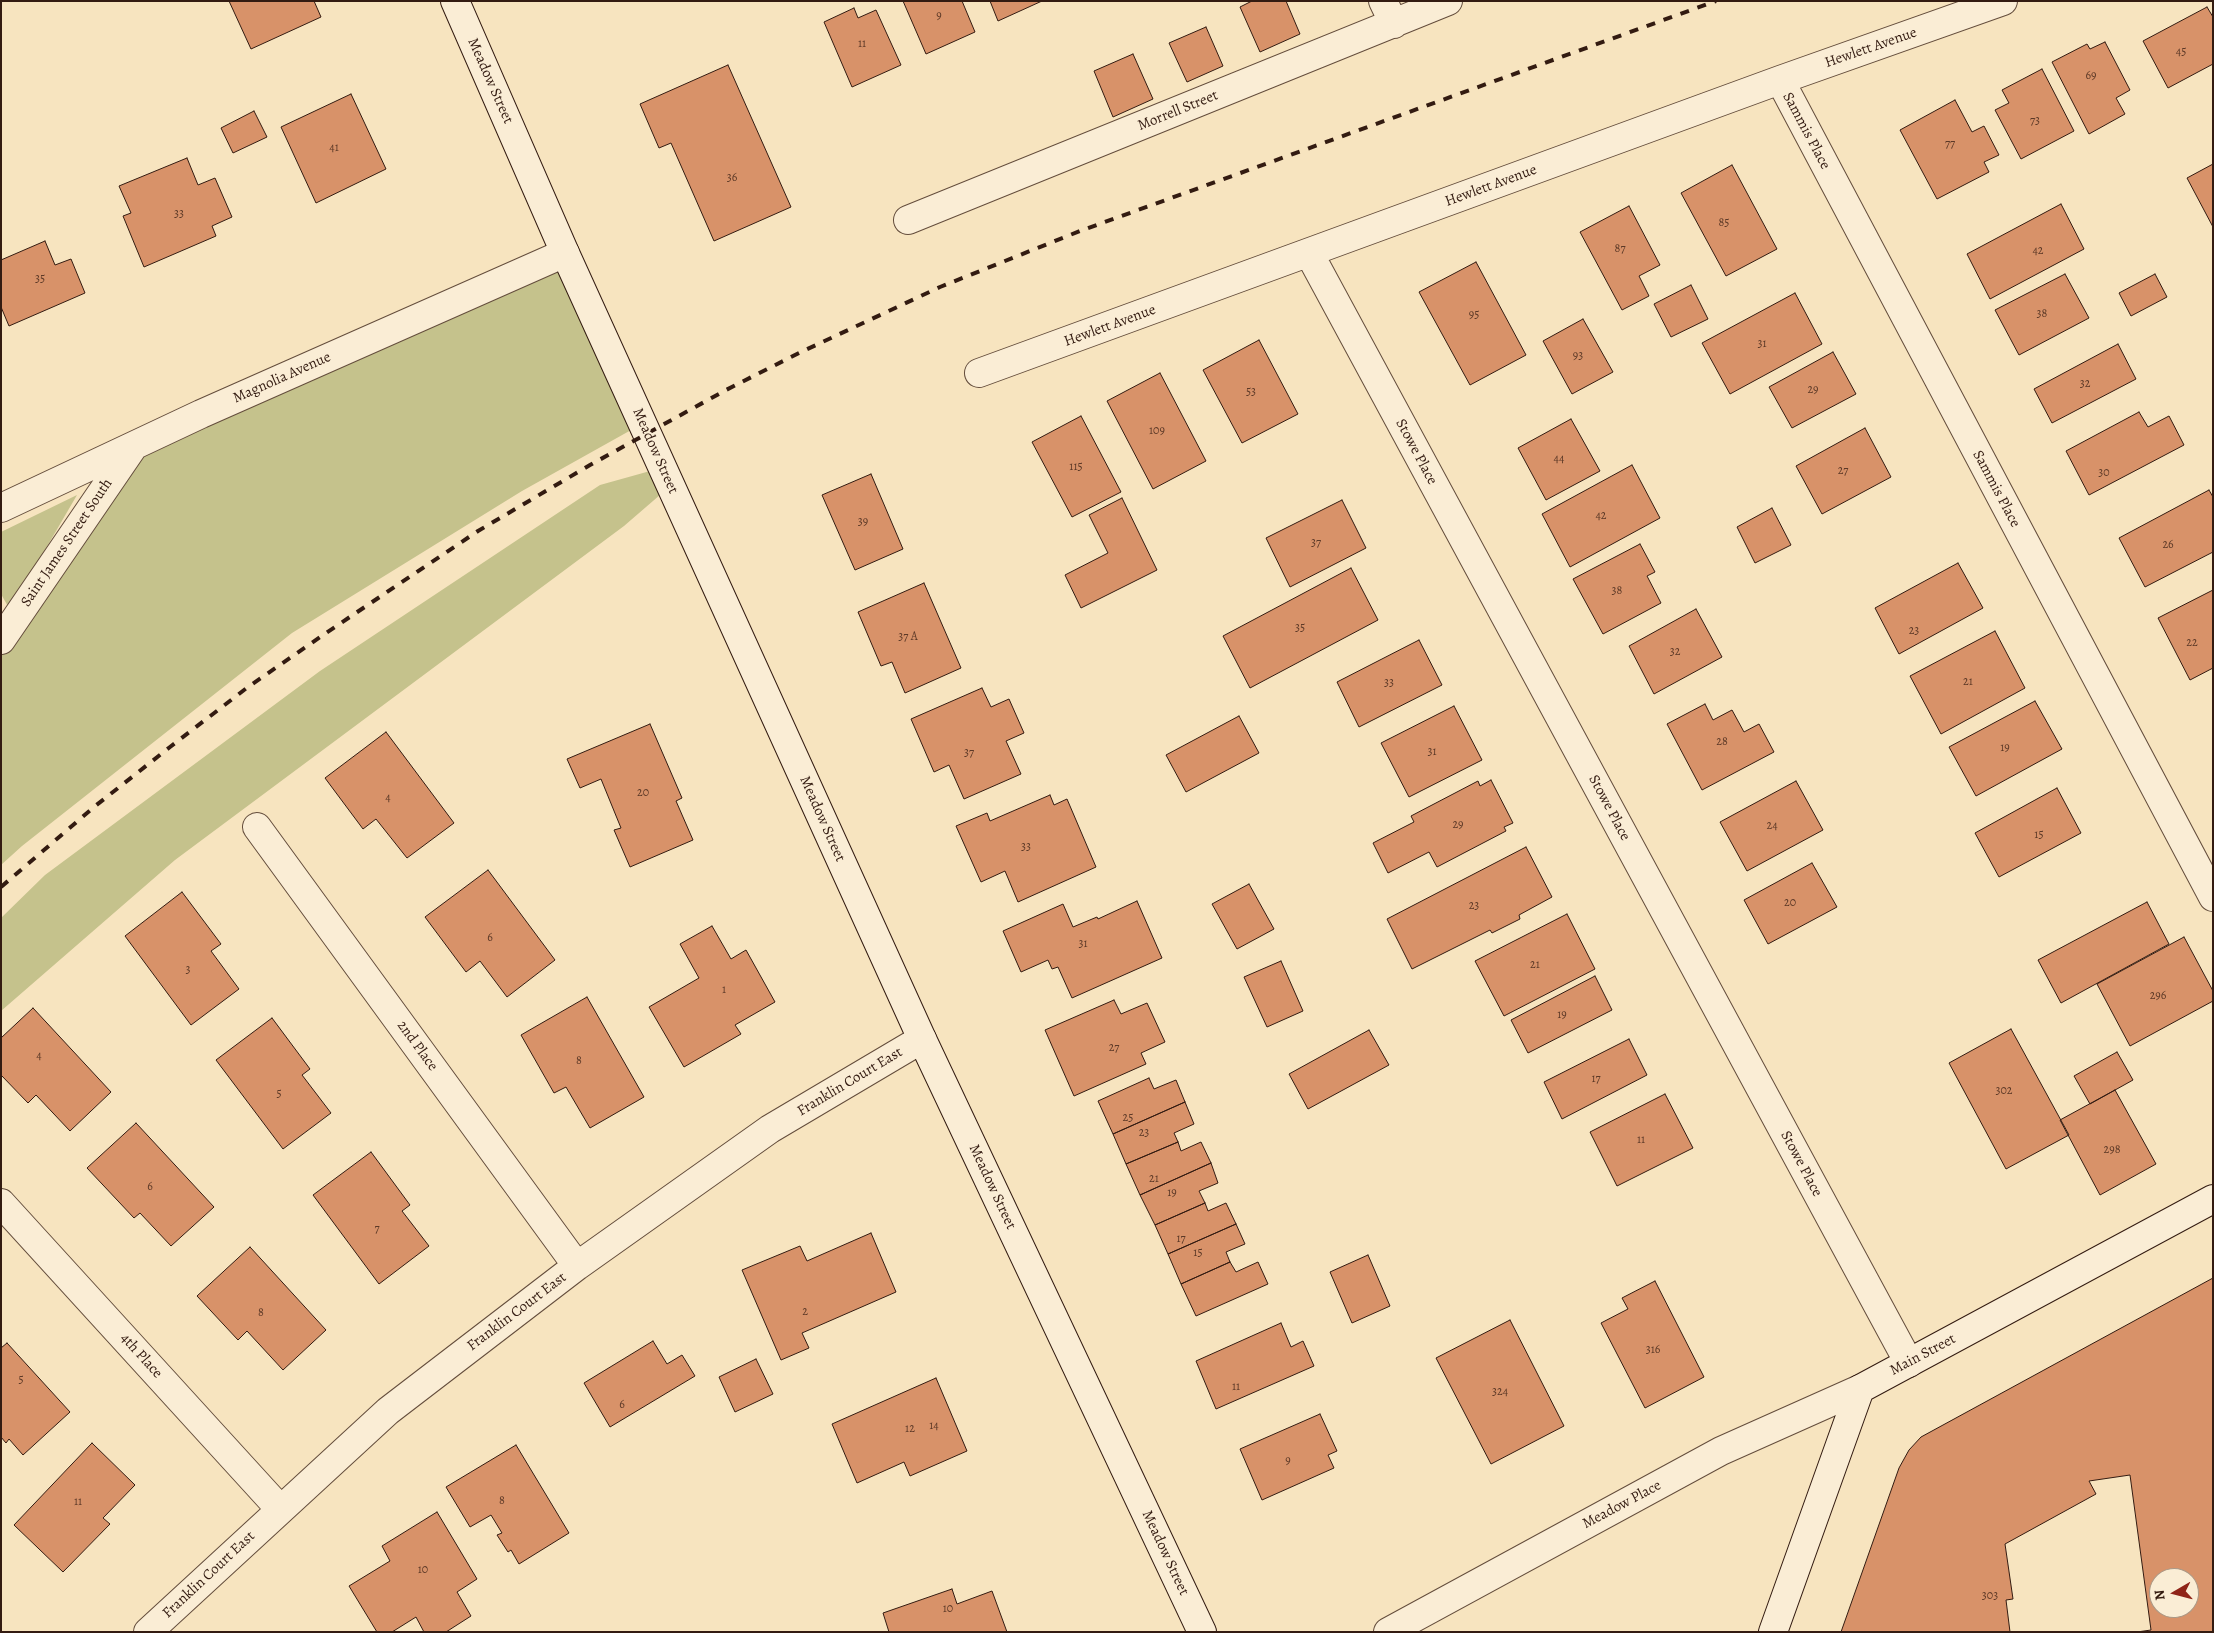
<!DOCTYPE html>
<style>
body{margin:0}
#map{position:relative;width:2214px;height:1633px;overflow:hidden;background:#f7e4bf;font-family:Alegreya,serif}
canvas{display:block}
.frame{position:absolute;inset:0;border:2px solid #331b11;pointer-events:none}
.north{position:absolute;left:2149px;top:1568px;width:50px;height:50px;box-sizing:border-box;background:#faedd5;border:1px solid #aa9987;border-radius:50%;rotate:262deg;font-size:14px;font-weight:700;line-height:20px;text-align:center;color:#331b11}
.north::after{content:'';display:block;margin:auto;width:18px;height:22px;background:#8f2418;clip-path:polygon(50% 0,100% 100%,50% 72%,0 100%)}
</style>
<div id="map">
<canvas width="2214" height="1633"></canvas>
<div class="frame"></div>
<div class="north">N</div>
</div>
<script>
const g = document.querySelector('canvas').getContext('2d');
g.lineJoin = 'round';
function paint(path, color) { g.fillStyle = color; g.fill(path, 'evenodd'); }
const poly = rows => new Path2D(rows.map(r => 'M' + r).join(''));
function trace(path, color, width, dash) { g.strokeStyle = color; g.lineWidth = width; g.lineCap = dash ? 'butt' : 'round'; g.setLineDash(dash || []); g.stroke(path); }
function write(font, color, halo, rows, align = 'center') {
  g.font = font + ' Alegreya,serif'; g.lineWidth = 4; g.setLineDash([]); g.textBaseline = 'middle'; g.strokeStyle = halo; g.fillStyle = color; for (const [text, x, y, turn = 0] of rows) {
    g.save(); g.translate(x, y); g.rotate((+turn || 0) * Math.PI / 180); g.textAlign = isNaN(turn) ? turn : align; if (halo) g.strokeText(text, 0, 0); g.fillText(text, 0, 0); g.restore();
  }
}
const green = poly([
 [568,251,649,420,522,491,292,633,22,846,1,865,1,640,107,482,201,414],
 [668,466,675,482,624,526,175,860,1,1011,1,918,45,875,320,671,600,485],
 [77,495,10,610,1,594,1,532]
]);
const building = poly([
 [229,1,314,1,321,17,251,49,229,1],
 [903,1,962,1,975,32,926,54,903,1],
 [990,1,1042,1,998,21,990,1],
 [1252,1,1286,1,1300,34,1260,52,1240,7,1252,1],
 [2207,7,2213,17,2213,64,2168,88,2143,41,2207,7],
 [854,8,858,18,876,10,901,65,852,87,824,22,854,8],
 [1206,27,1223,66,1187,82,1169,43,1206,27],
 [2105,42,2130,90,2116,98,2125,114,2089,134,2052,62,2087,44,2090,49,2105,42],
 [1133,54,1153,99,1113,117,1094,71,1133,54],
 [728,65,791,207,714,241,671,143,659,148,640,104,728,65],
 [2042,69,2074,131,2021,159,1995,110,2009,103,2002,90,2042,69],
 [351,94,386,169,316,203,281,127,351,94],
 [1955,100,1972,132,1984,126,1999,155,1984,162,1989,172,1937,199,1900,130,1955,100],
 [254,111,267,137,233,153,221,128,254,111],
 [187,158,198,185,215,178,232,217,212,226,216,236,144,267,123,216,131,213,119,186,187,158],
 [2213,164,2213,227,2187,178,2213,164],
 [1732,165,1777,249,1726,276,1681,193,1732,165],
 [2061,204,2084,249,1990,299,1967,254,2061,204],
 [1629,206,1660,265,1639,276,1649,296,1622,310,1580,232,1629,206],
 [45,241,55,265,71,259,85,293,9,326,1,307,1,260,45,241],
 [1476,262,1526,355,1470,385,1419,292,1476,262],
 [2065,274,2089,318,2019,355,1995,310,2065,274],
 [2155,274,2167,297,2131,316,2119,293,2155,274],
 [1691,285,1708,319,1671,337,1654,304,1691,285],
 [1795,293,1822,344,1730,394,1702,343,1795,293],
 [1583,319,1613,372,1572,394,1543,341,1583,319],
 [1259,340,1298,414,1242,443,1203,370,1259,340],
 [2118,344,2136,379,2052,423,2034,389,2118,344],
 [1833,352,1856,394,1792,428,1769,387,1833,352],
 [1160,373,1206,461,1153,489,1107,401,1160,373],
 [2139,412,2148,427,2169,416,2184,445,2089,495,2066,451,2139,412],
 [1081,416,1121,492,1072,517,1032,442,1081,416],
 [1571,419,1600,471,1546,500,1518,448,1571,419],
 [1865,428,1891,477,1822,514,1796,466,1865,428],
 [1632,465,1660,518,1570,567,1542,514,1632,465],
 [871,474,903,549,855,570,822,495,871,474],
 [2209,490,2213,497,2213,552,2145,587,2119,538,2209,490],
 [1122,498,1157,570,1081,608,1065,575,1108,553,1089,515,1122,498],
 [1342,500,1366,548,1290,587,1266,538,1342,500],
 [1772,508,1791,545,1755,563,1737,527,1772,508],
 [1640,544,1655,572,1647,576,1661,603,1603,634,1573,579,1640,544],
 [1958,563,1983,608,1899,654,1875,608,1958,563],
 [1351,568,1378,620,1250,688,1223,636,1351,568],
 [924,583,961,668,905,693,892,662,881,666,858,612,924,583],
 [2213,590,2213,668,2190,680,2158,618,2213,590],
 [1696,609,1722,657,1654,694,1629,646,1696,609],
 [1995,631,2025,688,1941,734,1910,676,1995,631],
 [1419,640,1442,685,1359,727,1337,682,1419,640],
 [982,688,991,707,1009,699,1024,733,1006,741,1021,774,964,799,949,765,934,772,911,719,982,688],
 [2035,701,2062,749,1976,796,1949,747,2035,701],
 [1705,704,1713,720,1732,710,1744,732,1759,724,1774,752,1702,790,1667,724,1705,704],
 [1454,706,1482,760,1409,797,1381,743,1454,706],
 [1239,716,1259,753,1186,792,1166,755,1239,716],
 [650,724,682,798,676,801,693,840,630,867,614,830,621,828,601,779,580,788,567,759,650,724],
 [386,732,454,823,407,858,376,819,363,829,325,778,386,732],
 [1491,780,1513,823,1504,827,1506,831,1437,867,1429,852,1388,873,1373,843,1414,822,1411,816,1478,781,1480,786,1491,780],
 [1796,781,1823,830,1747,871,1720,822,1796,781],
 [2057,788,2081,833,1999,877,1975,833,2057,788],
 [1050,795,1054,805,1067,799,1096,867,1018,902,1005,871,981,882,956,826,987,813,990,821,1050,795],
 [1526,847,1552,897,1519,915,1520,919,1492,933,1490,930,1412,969,1387,919,1526,847],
 [1812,863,1837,907,1768,944,1744,900,1812,863],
 [488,870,555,960,507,997,480,961,466,972,425,917,488,870],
 [1249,884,1274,929,1237,949,1212,904,1249,884],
 [182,892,221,944,211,951,239,989,191,1025,125,936,182,892],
 [1137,901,1162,958,1072,998,1058,967,1052,969,1048,960,1021,972,1003,931,1063,904,1073,927,1097,917,1098,919,1137,901],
 [2147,902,2169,944,2061,1003,2038,960,2147,902],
 [1567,914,1595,969,1504,1016,1475,961,1567,914],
 [712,926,731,959,746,950,775,1002,735,1025,741,1034,684,1067,649,1007,699,978,680,944,712,926],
 [2184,937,2213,991,2213,1001,2130,1046,2097,984,2184,937],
 [1281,961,1303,1011,1267,1027,1244,977,1281,961],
 [1595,976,1612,1010,1528,1053,1511,1020,1595,976],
 [587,997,644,1097,590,1128,566,1087,554,1093,521,1035,587,997],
 [1114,1000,1121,1014,1147,1003,1165,1042,1141,1053,1146,1064,1074,1096,1045,1030,1114,1000],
 [33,1008,111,1092,70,1131,36,1095,28,1103,1,1075,1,1038,33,1008],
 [272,1018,310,1069,302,1075,331,1113,283,1149,216,1060,272,1018],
 [2011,1029,2069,1135,2006,1169,1949,1063,2011,1029],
 [1369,1030,1389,1065,1308,1109,1289,1074,1369,1030],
 [1629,1039,1647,1075,1562,1119,1544,1082,1629,1039],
 [2117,1052,2133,1080,2090,1104,2074,1076,2117,1052],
 [1149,1078,1154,1089,1176,1080,1185,1102,1113,1134,1098,1101,1149,1078],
 [2115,1090,2156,1164,2100,1195,2060,1120,2115,1090],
 [1665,1094,1693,1148,1617,1186,1590,1132,1665,1094],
 [1185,1102,1194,1124,1174,1133,1178,1142,1126,1164,1113,1134,1185,1102],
 [136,1123,214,1207,171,1246,140,1213,134,1218,87,1168,136,1123],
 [1178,1142,1181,1151,1201,1142,1211,1163,1140,1195,1126,1164,1178,1142],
 [371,1152,410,1205,402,1211,429,1246,379,1284,313,1195,371,1152],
 [1211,1163,1218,1183,1199,1191,1205,1203,1155,1225,1140,1195,1211,1163],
 [1205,1203,1208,1211,1226,1203,1236,1224,1168,1254,1155,1225,1205,1203],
 [1236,1224,1245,1244,1226,1252,1230,1262,1181,1284,1168,1254,1236,1224],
 [871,1233,896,1292,802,1333,809,1348,781,1360,742,1270,800,1246,807,1261,871,1233],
 [250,1247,326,1330,283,1370,247,1331,238,1340,197,1296,250,1247],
 [1368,1255,1390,1306,1352,1323,1330,1272,1368,1255],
 [1230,1262,1236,1272,1258,1262,1268,1284,1196,1316,1181,1284,1230,1262],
 [2213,1278,2213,1632,2137,1632,2151,1630,2130,1475,2089,1481,2096,1494,2005,1544,2013,1599,2006,1600,2010,1632,1841,1632,1899,1468,1909,1450,1921,1437,2213,1278],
 [2159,1578,2189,1578,2189,1608,2159,1608,2159,1578],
 [1655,1281,1704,1377,1645,1408,1601,1323,1628,1309,1622,1298,1655,1281],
 [1510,1320,1564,1426,1491,1464,1436,1358,1510,1320],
 [1281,1323,1291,1347,1303,1341,1314,1366,1216,1409,1196,1361,1281,1323],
 [653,1341,667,1364,682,1355,695,1376,610,1427,584,1383,653,1341],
 [7,1343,70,1412,23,1455,9,1439,6,1443,1,1437,1,1348,7,1343],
 [756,1359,773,1394,735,1412,719,1377,756,1359],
 [936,1378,967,1451,910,1476,904,1462,857,1483,832,1424,936,1378],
 [1320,1414,1337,1451,1328,1455,1334,1468,1262,1500,1240,1449,1320,1414],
 [92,1443,135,1485,103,1518,110,1524,63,1572,14,1525,92,1443],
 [516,1445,569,1533,519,1564,511,1550,508,1552,497,1535,502,1533,491,1515,470,1527,446,1487,516,1445],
 [437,1512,477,1579,457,1592,471,1616,446,1632,424,1632,416,1617,392,1632,377,1632,349,1586,390,1561,382,1546,437,1512],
 [952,1589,957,1604,992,1591,1007,1632,889,1632,883,1613,952,1589]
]);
const street = poly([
 [1383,1,1394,24],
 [1780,80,2213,897],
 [908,220,1448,1],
 [1309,253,1909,1363],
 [979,373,1780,80,2003,1],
 [1,508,201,414,565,253],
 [1,640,133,447],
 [257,827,577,1266],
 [1,1203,280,1509],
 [148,1632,388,1411,577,1266,770,1129,922,1039],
 [1388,1632,1721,1451,1860,1389]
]);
const secondary = poly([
 [455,1,565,253,922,1039,1202,1632],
 [1773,1632,1860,1389,2213,1199]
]);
const rail = poly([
 [1,887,94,807,170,747,248,687,326,633,478,531,590,465,726,390,799,353,940,287,1080,231,1716,1]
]);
const numberNames = [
 ["9",939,16],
 ["11",862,44],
 ["45",2181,52],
 ["69",2091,76],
 ["73",2035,121],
 ["77",1950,144],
 ["41",334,148],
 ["36",732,178],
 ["33",179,214],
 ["85",1724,223],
 ["87",1620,249],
 ["42",2038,251],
 ["35",40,279],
 ["38",2042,314],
 ["95",1474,315],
 ["31",1762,344],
 ["93",1578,356],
 ["32",2085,384],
 ["29",1813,390],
 ["53",1251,392],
 ["109",1157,431],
 ["44",1559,459],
 ["115",1076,467],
 ["27",1843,471],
 ["30",2104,473],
 ["42",1601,516],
 ["39",863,522],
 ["37",1316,543],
 ["26",2168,545],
 ["38",1617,591],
 ["35",1300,628],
 ["23",1914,631],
 ["37 A",908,637],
 ["22",2192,643],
 ["32",1675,652],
 ["21",1968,682],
 ["33",1389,683],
 ["28",1722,742],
 ["19",2005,748],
 ["31",1432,752],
 ["37",969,753],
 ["20",643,793],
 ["4",388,798],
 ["29",1458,825],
 ["24",1772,826],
 ["15",2039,835],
 ["33",1026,847],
 ["20",1790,903],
 ["23",1474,906],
 ["6",490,938],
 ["31",1083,944],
 ["21",1535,965],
 ["3",188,970],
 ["1",724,990],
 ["296",2158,996],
 ["19",1562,1015],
 ["27",1114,1048],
 ["4",39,1056],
 ["8",579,1061],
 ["17",1596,1079],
 ["302",2004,1091],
 ["5",279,1094],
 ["25",1128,1118],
 ["23",1144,1133],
 ["11",1641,1140],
 ["298",2112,1150],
 ["21",1154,1179],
 ["6",150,1187],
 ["19",1172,1193],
 ["7",377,1229],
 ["17",1181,1239],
 ["15",1198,1253],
 ["2",805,1312],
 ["8",261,1313],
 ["316",1653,1350],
 ["5",21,1380],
 ["11",1236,1387],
 ["324",1500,1392],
 ["6",622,1405],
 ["14",934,1426],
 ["12",910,1429],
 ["9",1288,1461],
 ["8",502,1501],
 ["11",78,1502],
 ["10",423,1570],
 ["303",1990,1596],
 ["10",948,1609]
];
const streetNames = [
 ["Hewlett Avenue",1871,48,-19],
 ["Meadow Street",490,81,66],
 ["Morrell Street",1178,111,-22],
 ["Sammis Place",1806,131,62],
 ["Hewlett Avenue",1491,186,-20],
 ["Hewlett Avenue",1110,326,-20],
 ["Magnolia Avenue",282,378,-24],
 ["Meadow Street",655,451,66],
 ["Stowe Place",1416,452,62],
 ["Sammis Place",1996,489,62],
 ["Saint James Street South",67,543,-56],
 ["Stowe Place",1609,808,62],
 ["Meadow Street",822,819,66],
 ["2nd Place",417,1046,54],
 ["Franklin Court East",850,1082,-31],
 ["Stowe Place",1801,1164,62],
 ["Meadow Street",992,1187,65],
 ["Franklin Court East",517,1312,-37],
 ["Main Street",1923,1355,-28],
 ["4th Place",141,1356,48],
 ["Meadow Place",1622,1505,-28],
 ["Meadow Street",1165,1553,65],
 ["Franklin Court East",209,1575,-43]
];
paint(green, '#c5c28c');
paint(building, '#d89269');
trace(building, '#331b11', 1);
trace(street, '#644d3c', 30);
trace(secondary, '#331b11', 30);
trace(street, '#faedd5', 28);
trace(secondary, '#faedd5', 28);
trace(rail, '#331b11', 4, [9, 9]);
write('12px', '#5c3927', null, numberNames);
write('15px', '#331b11', '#faedd5', streetNames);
</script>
